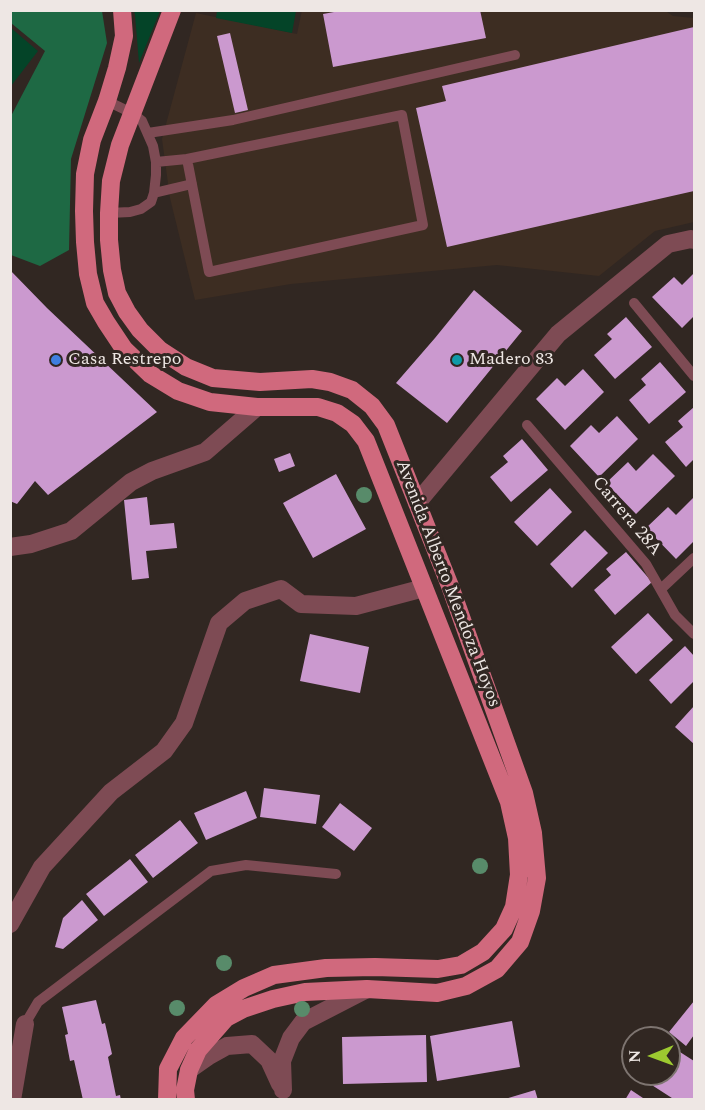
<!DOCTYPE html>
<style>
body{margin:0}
#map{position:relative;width:705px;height:1110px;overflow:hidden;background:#312722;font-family:Spectral,serif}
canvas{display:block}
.frame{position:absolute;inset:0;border:12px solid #eee7e4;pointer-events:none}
.north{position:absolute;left:621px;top:1026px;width:60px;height:60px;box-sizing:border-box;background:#312722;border:2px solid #7d7470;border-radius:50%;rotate:269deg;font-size:16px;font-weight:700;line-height:24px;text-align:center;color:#eee7e4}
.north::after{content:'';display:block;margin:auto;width:21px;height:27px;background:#9dca30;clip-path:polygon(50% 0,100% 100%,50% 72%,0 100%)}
</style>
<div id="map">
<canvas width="705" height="1110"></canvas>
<div class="frame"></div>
<div class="north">N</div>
</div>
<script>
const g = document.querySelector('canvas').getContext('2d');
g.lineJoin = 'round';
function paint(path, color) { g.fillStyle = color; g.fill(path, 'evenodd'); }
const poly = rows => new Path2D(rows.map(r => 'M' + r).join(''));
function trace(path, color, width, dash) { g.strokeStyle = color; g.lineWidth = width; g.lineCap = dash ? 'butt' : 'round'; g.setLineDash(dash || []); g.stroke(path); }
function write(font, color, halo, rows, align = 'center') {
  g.font = font + ' Spectral,serif'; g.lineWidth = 6; g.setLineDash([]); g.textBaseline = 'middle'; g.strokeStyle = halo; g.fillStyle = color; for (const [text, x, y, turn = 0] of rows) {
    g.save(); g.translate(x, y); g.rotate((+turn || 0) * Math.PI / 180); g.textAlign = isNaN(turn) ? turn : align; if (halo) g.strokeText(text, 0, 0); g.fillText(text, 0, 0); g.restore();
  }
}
const commercial = poly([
 [302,10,664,10,673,16,694,18,694,222,655,231,599,276,497,265,291,284,195,300,170,198,162,139,196,13,297,34]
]);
const green = poly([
 [134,11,160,11,139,63,135,15],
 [217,11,217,10,296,11,292,33,216,18],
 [11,28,38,51,11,86]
]);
const forest = poly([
 [11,10,102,11,107,43,71,159,69,250,40,266,11,255,10,118,45,51,11,23]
]);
const building = poly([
 [345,10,480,10,486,38,333,67,323,14],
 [694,27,694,191,447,247,416,108,446,101,442,86],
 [230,33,248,110,235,113,217,36],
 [10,270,47,308,157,412,48,495,35,481,17,504,10,501],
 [694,273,694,316,682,328,652,297,674,277,682,285],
 [474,290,522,331,447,423,396,383,435,338],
 [626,317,652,347,615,379,594,355,612,339,607,334],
 [660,362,686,392,649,424,629,400,646,385,641,379],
 [583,369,604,392,565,430,536,399,557,378,565,386],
 [694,407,694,459,686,467,665,442,683,427,678,421],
 [617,416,638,439,599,477,570,446,591,425,599,433],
 [522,439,548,470,511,502,490,477,508,462,503,456],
 [290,453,295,466,279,472,274,459],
 [653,454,675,476,636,514,606,483,628,462,636,471],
 [336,474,366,529,313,558,283,503],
 [550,488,572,512,537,546,514,522],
 [147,497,150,525,174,523,177,548,146,551,149,578,132,580,124,500],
 [693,498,694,500,694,541,676,559,646,528,668,507,676,515],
 [585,530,608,553,572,588,550,564],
 [626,552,652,582,615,615,594,590,611,575,606,569],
 [648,613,673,640,636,674,611,647],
 [310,634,369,647,360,693,300,681],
 [685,646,694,656,694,681,671,704,649,680],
 [694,706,694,744,675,727],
 [264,788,320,795,316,824,260,817],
 [246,791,257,818,206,840,194,813],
 [340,803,372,828,354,851,322,827],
 [180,820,198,843,153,878,135,855],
 [130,859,148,882,104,916,86,894],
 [82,900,98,920,63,949,55,947,63,918],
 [96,1000,102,1024,105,1023,112,1054,108,1057,116,1096,120,1095,121,1100,83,1100,74,1060,70,1061,65,1035,68,1034,62,1007],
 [694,1001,694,1035,686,1046,669,1032],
 [512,1021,520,1067,437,1081,430,1036],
 [426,1035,427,1082,343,1084,342,1037],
 [669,1045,694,1061,694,1100,675,1100,644,1080,647,1074,669,1074],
 [535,1090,538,1100,505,1100,505,1099],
 [631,1090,646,1100,625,1100]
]);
const lane = poly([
 [107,101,132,113,142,121,153,146,156,162,156,175,154,193,151,202,141,209,130,212,109,213],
 [402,115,423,225,209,272,187,159,402,115],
 [148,133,233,120,515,55],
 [156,162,187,159],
 [154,193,192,184],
 [634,303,694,376],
 [527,425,646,564,675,615,694,634],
 [661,589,694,558],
 [25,1024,38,1002,211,871,246,865,336,874]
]);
const street = poly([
 [417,503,558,334,668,244,691,239,694,240],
 [10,547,31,544,71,531,131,482,152,471,205,452,257,407],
 [10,924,42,867,111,792,164,751,184,723,219,623,245,601,281,589,301,604,356,606,424,588],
 [189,1070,209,1056,227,1046,252,1044,269,1060,280,1084],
 [283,1090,282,1061,291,1038,303,1022,367,989],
 [12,1100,25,1024]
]);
const primary = poly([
 [122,10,124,36,117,68,107,101,92,140,85,174,84,211,85,242,88,274,95,303,106,322,124,349,150,374,178,391,210,402,257,407,318,407,337,413,353,424,366,441,509,802,517,838,519,875,514,907,504,929,483,952,461,965,438,969,375,967,326,968,274,975,244,988,216,1005,184,1038,168,1069,167,1100],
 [172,10,120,145,111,181,109,213,109,240,112,270,117,293,127,312,140,330,160,350,186,367,213,378,260,382,312,379,330,382,352,390,372,406,386,425,450,586,524,793,533,833,537,878,531,911,520,942,497,969,466,986,437,993,367,989,305,992,273,999,243,1009,226,1018,198,1050,189,1070,185,1090,186,1100]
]);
const trees = [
 [364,495],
 [480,866],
 [224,963],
 [177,1008],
 [302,1009]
];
const markers = [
 [56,360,6,"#3f7fe0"],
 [457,360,6,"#0f9aa8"]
];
const poiNames = [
 ["Casa Restrepo",68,360],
 ["Madero 83",469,360]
];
const streetNames = [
 ["Carrera 28A",626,517,50],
 ["Avenida Alberto Mendoza Hoyos",447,584,69]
];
paint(commercial, '#3d2d22');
paint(green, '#044428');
paint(forest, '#1e6944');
paint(building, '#cb99cf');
trace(lane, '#7e4b54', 10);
trace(street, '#7e4b54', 18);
trace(primary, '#d0697d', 18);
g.fillStyle = '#588b6a';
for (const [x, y] of trees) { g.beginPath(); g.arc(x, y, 8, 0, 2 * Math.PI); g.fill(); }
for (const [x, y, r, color] of markers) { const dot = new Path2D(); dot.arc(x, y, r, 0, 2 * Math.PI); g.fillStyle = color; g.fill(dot); trace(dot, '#312722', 2); }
write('18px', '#eee7e4', '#312722', poiNames, 'left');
write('18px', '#eee7e4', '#312722', streetNames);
</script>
